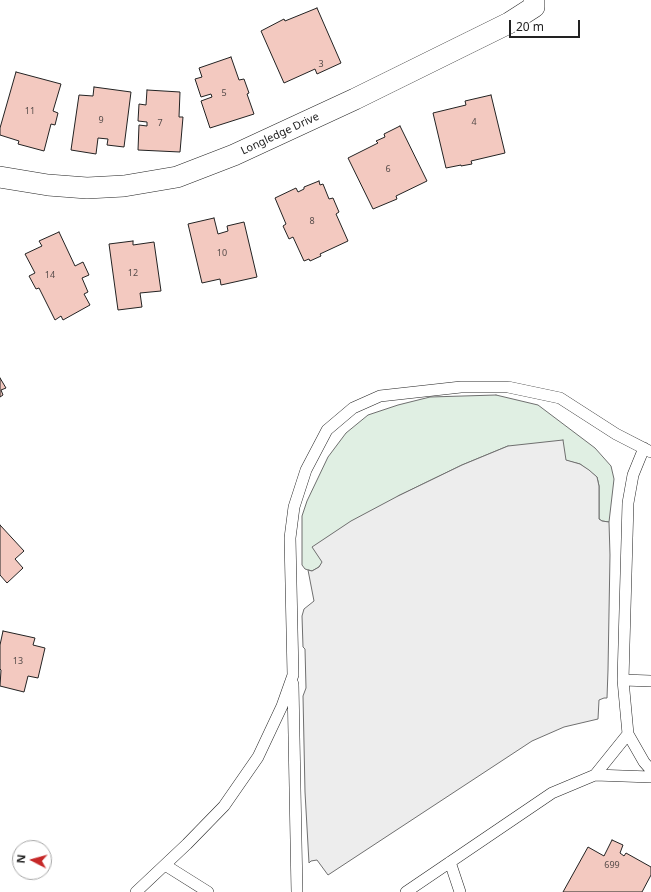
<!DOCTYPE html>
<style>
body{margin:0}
#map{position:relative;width:651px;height:892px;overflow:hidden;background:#fff;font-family:"Noto Sans",sans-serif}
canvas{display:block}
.north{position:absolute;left:12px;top:840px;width:40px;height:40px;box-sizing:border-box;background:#fff;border:1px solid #a7a7a7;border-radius:50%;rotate:276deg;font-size:11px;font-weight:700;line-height:16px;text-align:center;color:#222}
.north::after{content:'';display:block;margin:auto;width:14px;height:18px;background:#c62828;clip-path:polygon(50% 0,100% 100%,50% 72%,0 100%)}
.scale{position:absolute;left:509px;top:20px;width:71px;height:18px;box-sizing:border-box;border:2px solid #222;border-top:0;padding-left:5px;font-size:12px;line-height:14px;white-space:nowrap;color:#222;-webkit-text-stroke:3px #fff;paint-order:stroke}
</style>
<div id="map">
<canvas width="651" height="892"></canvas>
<div class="north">N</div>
<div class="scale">20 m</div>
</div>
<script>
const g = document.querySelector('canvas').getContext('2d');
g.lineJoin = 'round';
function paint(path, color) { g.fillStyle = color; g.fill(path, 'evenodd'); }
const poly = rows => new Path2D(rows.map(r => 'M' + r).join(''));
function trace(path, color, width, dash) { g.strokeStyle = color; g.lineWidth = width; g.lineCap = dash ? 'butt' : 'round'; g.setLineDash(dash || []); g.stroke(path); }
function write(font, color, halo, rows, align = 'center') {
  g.font = font + ' "Noto Sans",sans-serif'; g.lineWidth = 3; g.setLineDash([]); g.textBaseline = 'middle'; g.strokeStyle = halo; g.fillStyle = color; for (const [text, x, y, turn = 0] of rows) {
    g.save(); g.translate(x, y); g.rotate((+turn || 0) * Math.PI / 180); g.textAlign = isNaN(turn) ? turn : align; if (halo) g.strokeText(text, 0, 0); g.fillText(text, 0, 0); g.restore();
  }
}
const green = poly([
 [496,395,538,405,595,448,611,466,614,479,609,522,602,521,599,519,599,486,597,477,580,464,508,446,462,465,398,496,323,562,319,567,312,571,305,569,302,565,302,516,307,501,328,457,346,433,368,415,398,405,430,397,496,395]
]);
const parking = poly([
 [563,440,566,460,580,464,589,470,597,477,599,486,599,519,602,521,609,522,610,555,608,670,607,698,604,698,599,700,598,719,564,727,532,741,328,875,317,860,311,861,309,863,305,792,303,696,306,688,305,649,303,647,302,616,304,609,314,601,308,570,312,571,319,567,322,562,312,547,351,521,398,496,462,465,508,446,563,440]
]);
const building = poly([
 [317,8,341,63,317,74,315,69,284,83,261,31,284,19,285,21,317,8],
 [231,57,239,80,244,79,249,93,247,94,254,114,210,128,201,101,212,97,211,94,201,97,195,79,202,77,199,68,231,57],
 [16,72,61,84,53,111,58,113,55,125,51,124,44,151,18,144,19,141,0,135,0,128,16,72],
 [94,87,131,92,124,147,107,145,108,139,98,138,96,154,71,150,79,95,93,96,94,87],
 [147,90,180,92,179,117,183,117,180,152,138,150,139,125,147,126,147,122,138,121,139,104,146,105,147,90],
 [491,95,505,153,471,161,472,164,461,166,461,165,446,168,433,113,466,105,465,101,491,95],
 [400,126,427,181,396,196,397,199,373,209,348,158,378,143,376,141,385,137,384,134,400,126],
 [319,181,320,185,323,184,329,199,333,198,339,212,336,214,348,241,320,254,321,256,310,261,309,259,304,261,293,237,289,239,283,226,286,224,275,198,296,188,298,192,304,189,304,187,319,181],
 [214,218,218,234,228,231,227,226,244,222,257,277,221,285,220,279,202,283,188,224,214,218],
 [59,232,75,266,83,262,89,275,82,278,88,292,84,294,90,305,63,320,61,316,55,320,39,288,36,289,29,276,35,273,25,254,42,246,39,241,59,232],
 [133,241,133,245,154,242,161,291,140,293,142,307,118,310,109,244,133,241],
 [0,378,6,388,1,390,3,395,0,397,0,378],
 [0,525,24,551,15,559,23,568,7,583,0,575,0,525],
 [3,631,35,638,33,645,45,648,38,678,28,676,24,692,0,686,1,670,0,669,0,645,3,631],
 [612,840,623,845,620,853,624,856,626,853,651,867,651,875,642,892,563,892,588,847,604,856,612,840]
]);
const service = poly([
 [644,448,633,475,628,503,623,680,628,734,644,762,651,770],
 [623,680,651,681],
 [293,684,297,892],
 [595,775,628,734],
 [450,862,460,892],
 [165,865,208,892],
 [136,892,187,844,224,806,258,757,282,706,293,675,290,538,294,507,306,470,327,430,353,408,380,396,461,387,508,387,560,398,616,434,651,452],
 [406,892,552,793,595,775,651,777]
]);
const minor = poly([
 [0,177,48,185,87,188,124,186,177,177,234,155,355,99,509,23,534,7,534,0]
]);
const numberNames = [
 ["3",321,64],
 ["5",224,93],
 ["11",30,111],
 ["9",101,120],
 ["4",474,122],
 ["7",160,123],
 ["6",388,169],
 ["8",312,221],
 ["10",222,253],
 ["12",133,273],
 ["14",50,275],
 ["13",18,661],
 ["699",612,865]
];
const streetNames = [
 ["Longledge Drive",280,134,-25]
];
paint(green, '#e0efe3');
trace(green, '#6f6f6f', 1);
paint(parking, '#ededed');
trace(parking, '#6f6f6f', 1);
paint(building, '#f3c9c0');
trace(building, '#222', 1);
trace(service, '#222', 12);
trace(minor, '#222', 22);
trace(service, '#fff', 11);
trace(minor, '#fff', 21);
write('9px', '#564c4a', null, numberNames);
write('11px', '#222', '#fff', streetNames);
</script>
